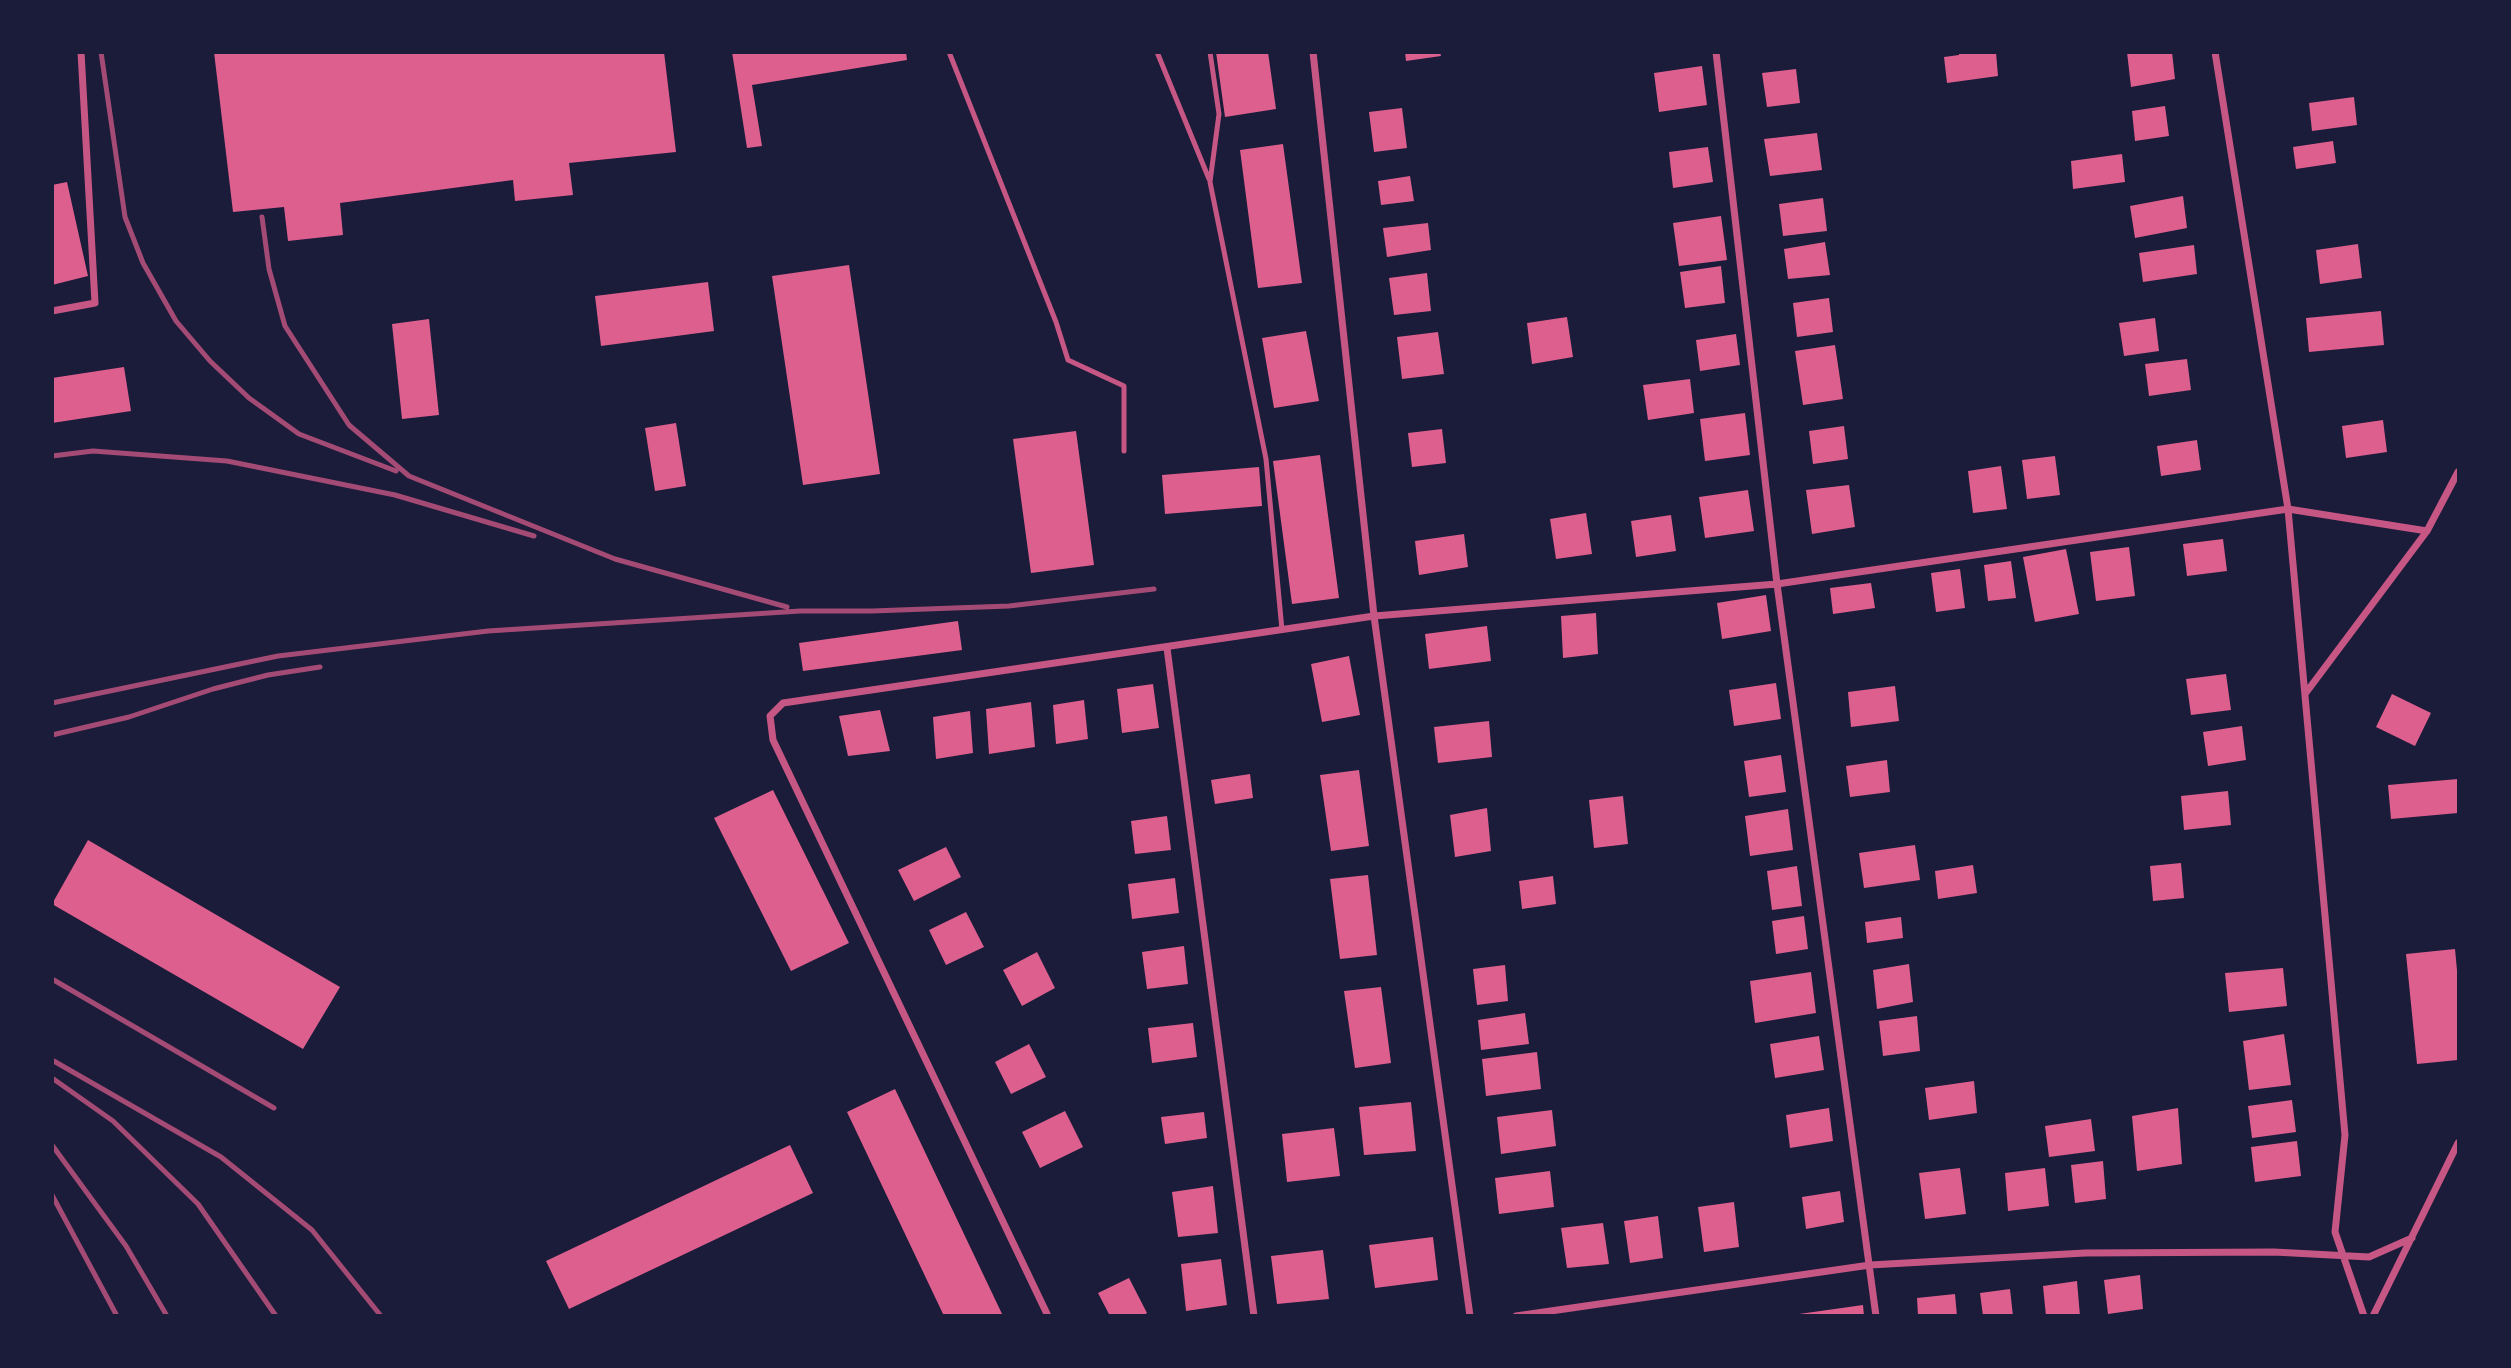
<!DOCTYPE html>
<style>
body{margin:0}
#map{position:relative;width:2511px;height:1368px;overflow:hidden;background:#1b1b3a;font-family:"Exo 2",sans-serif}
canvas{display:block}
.frame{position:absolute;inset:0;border:54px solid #1b1b3a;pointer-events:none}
</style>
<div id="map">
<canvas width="2511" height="1368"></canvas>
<div class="frame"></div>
</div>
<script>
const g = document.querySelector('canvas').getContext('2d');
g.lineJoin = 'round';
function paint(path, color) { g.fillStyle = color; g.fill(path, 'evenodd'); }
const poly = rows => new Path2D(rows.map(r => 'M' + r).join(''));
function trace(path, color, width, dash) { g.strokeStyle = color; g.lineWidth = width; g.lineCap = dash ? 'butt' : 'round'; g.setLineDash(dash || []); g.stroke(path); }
const building = poly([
 [214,52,664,52,676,152,569,163,573,195,515,201,513,180,340,203,343,235,288,241,284,207,233,212],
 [732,52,906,52,907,60,752,85,762,146,747,148],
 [1216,52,1268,52,1276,109,1225,117],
 [1405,52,1440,52,1441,56,1406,61],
 [1959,52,1996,52,1998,76,1947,83,1944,57,1959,55],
 [2127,52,2172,52,2175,79,2131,87],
 [1702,66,1707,105,1659,112,1654,73],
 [1796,69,1800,103,1767,107,1762,73],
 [2354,97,2357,125,2312,131,2309,103],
 [2165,106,2169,136,2135,141,2132,111],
 [1402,108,1407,148,1374,152,1369,112],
 [1817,133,1822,170,1770,176,1764,139],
 [2333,141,2336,163,2296,169,2293,147],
 [1283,144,1302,283,1258,288,1240,150],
 [1708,147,1713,182,1673,188,1669,152],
 [2122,154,2125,182,2073,189,2071,161],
 [1410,176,1414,201,1381,205,1378,181],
 [67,182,88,276,52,285,52,185],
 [2183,196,2187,228,2135,238,2130,206],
 [1823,198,1827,231,1783,236,1779,204],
 [1721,216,1727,260,1679,266,1673,223],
 [1428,223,1431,250,1387,257,1383,228],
 [1825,242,1830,275,1788,279,1784,249],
 [2358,244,2362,278,2320,284,2316,250],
 [2194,245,2197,274,2143,282,2139,253],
 [849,265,880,474,803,485,772,276],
 [1721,266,1725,303,1685,308,1680,272],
 [1427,273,1431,311,1394,315,1389,278],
 [708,282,714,331,601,346,595,296],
 [1829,298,1833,332,1797,337,1793,303],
 [2381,311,2384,345,2309,352,2306,318],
 [1567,317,1573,357,1532,364,1527,323],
 [2155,318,2159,351,2124,356,2119,323],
 [429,319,439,415,402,419,392,324],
 [1306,331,1319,401,1274,408,1262,338],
 [1438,332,1444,374,1402,379,1397,337],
 [1736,334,1740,365,1700,371,1696,340],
 [1835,345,1843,399,1803,405,1795,351],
 [2187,359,2191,390,2149,396,2145,364],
 [124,367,131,411,52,423,52,378],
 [1690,379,1694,413,1648,420,1643,385],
 [1745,413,1750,455,1705,461,1700,419],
 [2383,420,2387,452,2346,458,2342,426],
 [676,423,686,486,655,491,645,428],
 [1844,426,1848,459,1813,464,1809,431],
 [1442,429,1446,463,1412,467,1408,433],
 [1076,431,1094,565,1031,573,1013,439],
 [2197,440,2201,470,2161,476,2157,446],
 [1320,455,1339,598,1292,604,1273,461],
 [2055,456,2060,495,2027,499,2022,460],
 [2001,466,2007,509,1973,513,1968,471],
 [1259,467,1262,506,1165,514,1162,475],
 [1849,485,1855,527,1812,534,1806,490],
 [1748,490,1754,531,1705,538,1699,497],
 [1586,513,1592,554,1556,559,1550,519],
 [1671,515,1676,551,1636,557,1631,521],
 [1464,534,1468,567,1419,575,1415,541],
 [2223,539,2227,571,2187,576,2183,544],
 [2129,547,2135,596,2096,601,2090,552],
 [2066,549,2079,614,2035,622,2023,557],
 [2011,561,2016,598,1988,601,1984,565],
 [1960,569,1965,608,1936,612,1931,573],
 [1871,583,1875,608,1833,614,1830,588],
 [1766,595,1771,631,1722,639,1717,603],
 [1596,613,1598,654,1563,658,1561,616],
 [958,621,962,650,803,671,799,643],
 [1487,626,1491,661,1429,669,1425,634],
 [1349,656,1360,715,1322,722,1311,664],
 [2226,674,2231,710,2191,715,2186,679],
 [1776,683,1781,719,1734,726,1729,690],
 [1153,684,1159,728,1122,733,1117,689],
 [1895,686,1899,721,1851,727,1848,692],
 [2392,694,2431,713,2415,746,2376,727],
 [1084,700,1088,739,1056,744,1053,705],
 [1031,702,1035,747,989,754,986,709],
 [880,710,890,751,848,756,839,716],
 [970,711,973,753,936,759,933,717],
 [1489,721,1492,757,1438,763,1434,727],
 [2242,726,2246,760,2208,766,2203,732],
 [1781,755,1786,792,1749,797,1744,761],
 [1887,760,1890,792,1850,797,1846,766],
 [1359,770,1369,846,1331,851,1320,775],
 [1250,774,1253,798,1215,804,1211,780],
 [2458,779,2458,813,2391,819,2388,785],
 [773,790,849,943,791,971,714,818],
 [2228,791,2231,825,2184,830,2181,796],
 [1623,796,1628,844,1594,848,1589,800],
 [1487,808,1491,851,1455,857,1450,815],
 [1788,809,1793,850,1750,856,1745,816],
 [1167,816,1171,850,1135,854,1131,821],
 [88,840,340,987,303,1049,52,904],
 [1915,845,1920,880,1864,888,1859,853],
 [946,847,961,877,914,901,898,870],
 [2181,863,2184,898,2153,901,2150,866],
 [1973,865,1977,893,1938,899,1935,871],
 [1797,866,1802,906,1772,910,1767,871],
 [1368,875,1377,955,1340,959,1330,879],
 [1553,876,1556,904,1522,909,1519,881],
 [1175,878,1179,913,1132,919,1128,884],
 [966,912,984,947,946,965,929,930],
 [1804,916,1808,949,1776,954,1772,921],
 [1901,917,1903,938,1867,943,1865,922],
 [1184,946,1188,984,1147,989,1142,952],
 [2455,949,2458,981,2458,1060,2417,1064,2406,954],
 [1037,952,1055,988,1022,1006,1003,970],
 [1909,964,1913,1002,1877,1009,1873,970],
 [1505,965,1508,1001,1477,1005,1473,969],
 [2283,968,2287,1006,2229,1012,2225,973],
 [1811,972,1816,1013,1755,1023,1750,981],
 [1381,987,1391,1063,1355,1068,1344,991],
 [1525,1013,1529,1044,1481,1050,1478,1020],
 [1917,1016,1920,1051,1883,1056,1879,1021],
 [1193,1023,1197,1057,1152,1063,1148,1028],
 [2284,1034,2291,1085,2249,1090,2243,1041],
 [1819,1036,1824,1070,1775,1078,1770,1044],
 [1029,1044,1046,1077,1011,1094,995,1062],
 [1537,1052,1541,1089,1486,1096,1482,1059],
 [1974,1081,1977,1113,1929,1120,1925,1088],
 [895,1089,1003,1316,944,1316,847,1112],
 [2292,1100,2296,1132,2252,1138,2248,1106],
 [1411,1102,1416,1151,1364,1155,1359,1107],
 [1829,1108,1833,1141,1790,1148,1786,1115],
 [2178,1108,2182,1164,2137,1171,2132,1116],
 [1552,1110,1556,1146,1501,1154,1497,1117],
 [1065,1111,1083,1147,1040,1168,1022,1132],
 [1204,1112,1207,1138,1165,1144,1161,1117],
 [2091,1119,2095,1151,2049,1157,2045,1126],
 [1334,1128,1340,1176,1287,1182,1282,1134],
 [2297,1141,2301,1176,2255,1182,2251,1147],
 [790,1145,813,1193,569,1309,546,1261],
 [2103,1161,2106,1199,2075,1203,2071,1165],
 [1960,1168,1966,1214,1925,1219,1919,1173],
 [2045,1168,2049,1206,2008,1211,2005,1173],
 [1550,1171,1554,1207,1499,1214,1495,1178],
 [1213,1186,1218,1233,1178,1237,1172,1192],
 [1840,1191,1844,1222,1806,1229,1802,1197],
 [1734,1202,1739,1247,1704,1252,1698,1207],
 [1658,1216,1663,1258,1630,1263,1624,1221],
 [1603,1223,1609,1264,1567,1268,1561,1228],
 [1433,1237,1438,1280,1375,1288,1369,1245],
 [1323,1250,1329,1299,1277,1304,1271,1256],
 [1221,1259,1227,1305,1186,1311,1181,1264],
 [2140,1275,2143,1309,2108,1314,2104,1280],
 [1129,1278,1147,1313,1143,1316,1110,1316,1098,1293],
 [2077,1281,2080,1316,2046,1316,2043,1286],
 [2010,1289,2013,1316,1983,1316,1980,1293],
 [1955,1294,1957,1316,1918,1316,1917,1298],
 [1863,1305,1864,1316,1800,1316,1799,1314]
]);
const service = poly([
 [949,52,1056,322,1068,360,1124,386,1124,451],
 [1157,52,1209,179],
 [1210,52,1219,114,1210,182,1266,459,1282,630]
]);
const minor = poly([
 [1313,52,1374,616,1470,1316],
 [1716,52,1777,584,1876,1316],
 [2215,52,2288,509,2345,1135,2335,1232,2364,1316],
 [52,311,95,303,81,52],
 [1167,648,1254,1316],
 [2305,694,2427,531,2458,472],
 [1048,1316,773,740,770,716,783,703,1374,616,1777,584,2288,509,2427,531],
 [1516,1316,1870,1265,2085,1253,2274,1252,2369,1257,2412,1238],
 [2373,1316,2458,1143]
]);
const rail = poly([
 [101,52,125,217,143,263,176,321,210,361,249,398,299,434,396,471],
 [262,217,269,269,285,326,349,425,409,476,615,559,787,607],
 [52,456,93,451,227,461,395,495,534,536],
 [52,703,278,656,488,631,800,611,872,611,1009,606,1154,589],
 [52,735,129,717,213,689,268,675,320,667],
 [52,979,274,1108],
 [52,1060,221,1157,312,1230,381,1316],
 [52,1078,113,1121,198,1204,276,1316],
 [52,1145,126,1246,167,1316],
 [52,1195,117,1316]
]);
paint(building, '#dd5f8e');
trace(service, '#c65784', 5);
trace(minor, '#c65784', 7);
trace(rail, '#a44b75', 5);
</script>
